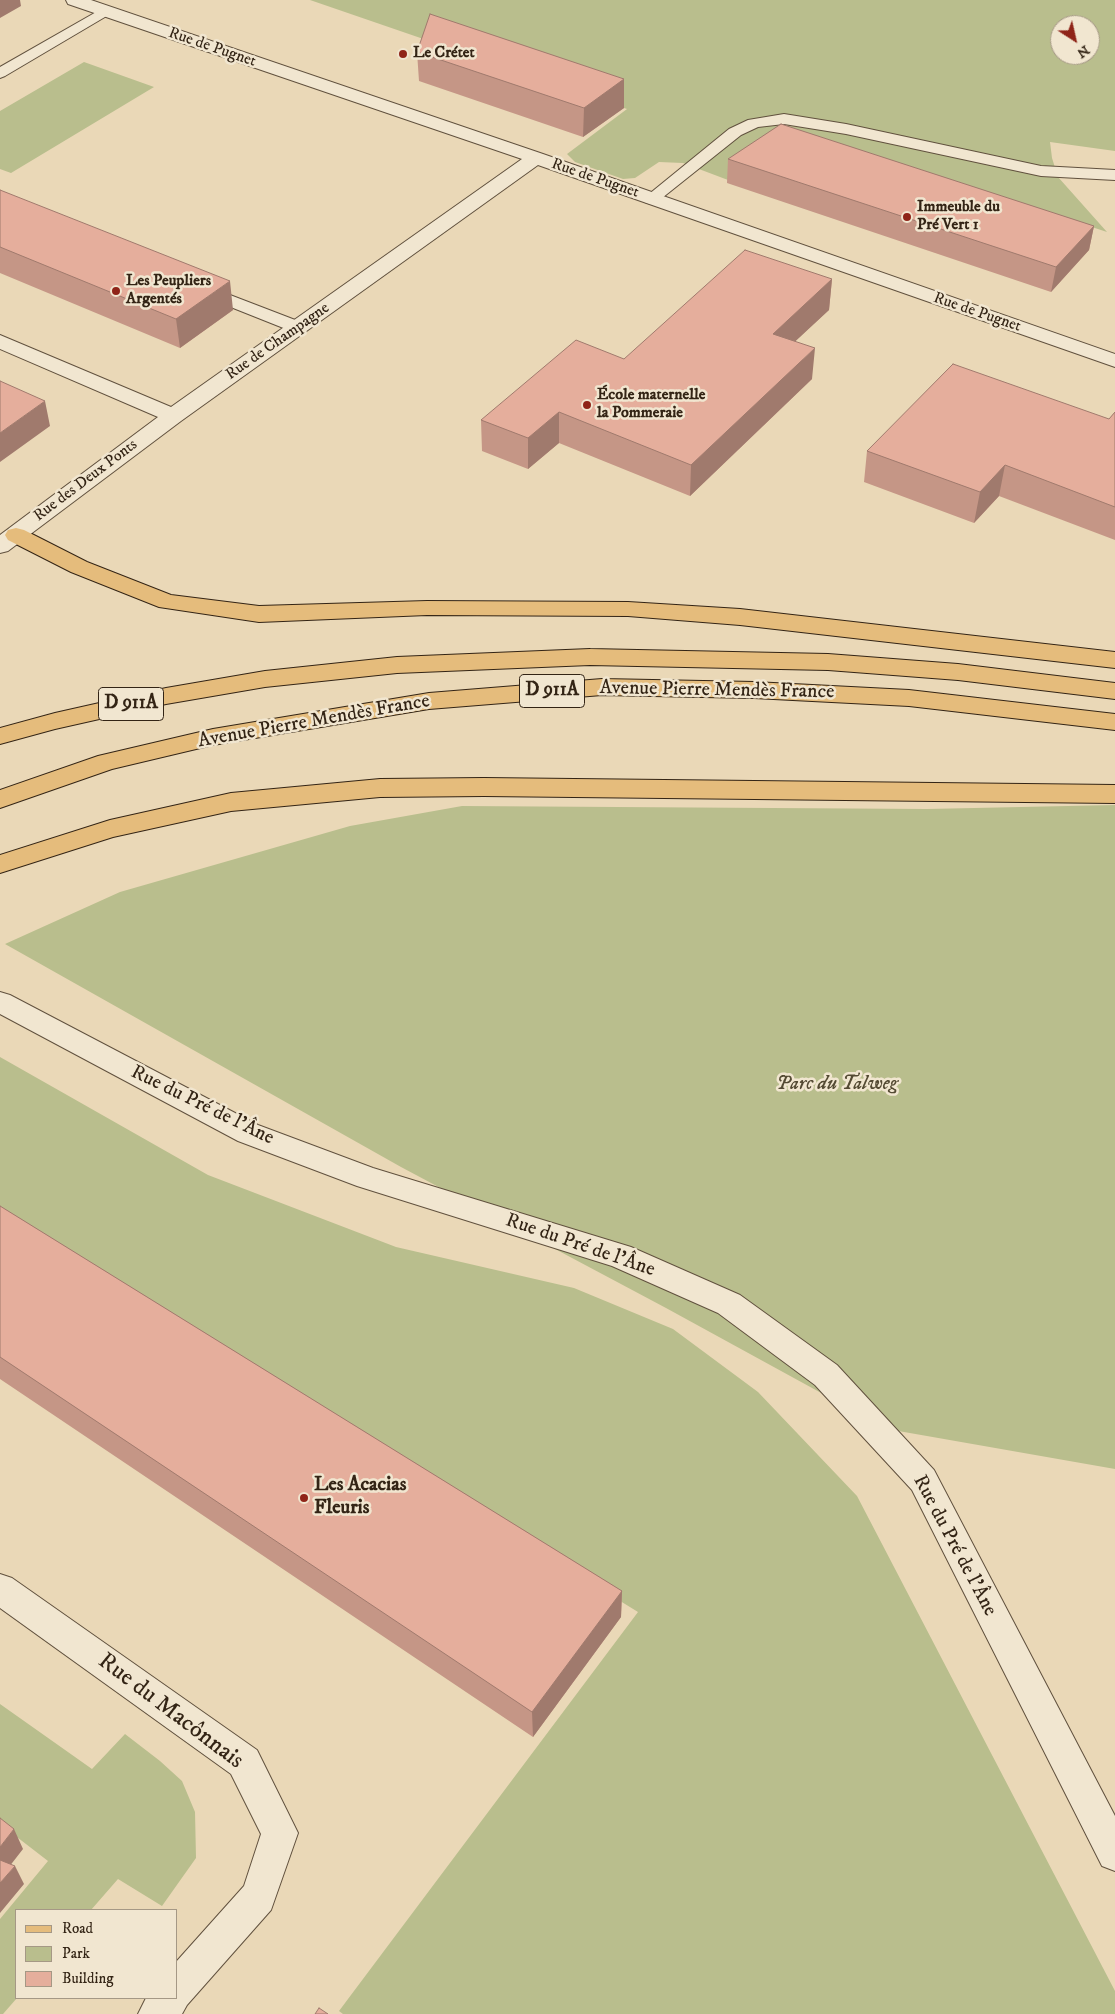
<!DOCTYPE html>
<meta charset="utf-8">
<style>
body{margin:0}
#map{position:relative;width:1115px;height:2014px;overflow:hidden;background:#ead8b7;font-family:"IM FELL DW Pica",serif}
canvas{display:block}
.legend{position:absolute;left:15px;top:1909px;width:162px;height:90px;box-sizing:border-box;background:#f1e6d0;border:1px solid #a59885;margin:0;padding:6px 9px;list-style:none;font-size:15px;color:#332415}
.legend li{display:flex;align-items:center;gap:10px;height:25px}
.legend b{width:25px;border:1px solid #a59885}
.north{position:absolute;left:1050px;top:15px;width:50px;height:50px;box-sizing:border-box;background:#f1e6d0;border:1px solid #a59885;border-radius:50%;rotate:145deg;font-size:14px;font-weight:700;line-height:20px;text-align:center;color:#332415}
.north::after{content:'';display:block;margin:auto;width:18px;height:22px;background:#8f2418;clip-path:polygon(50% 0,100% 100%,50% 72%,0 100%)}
</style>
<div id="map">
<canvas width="1115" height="2014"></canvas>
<ul class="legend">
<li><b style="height:6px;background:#e5bc7c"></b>Road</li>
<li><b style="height:14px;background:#b9be8d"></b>Park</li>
<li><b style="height:14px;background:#e5ae9c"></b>Building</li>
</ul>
<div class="north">N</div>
</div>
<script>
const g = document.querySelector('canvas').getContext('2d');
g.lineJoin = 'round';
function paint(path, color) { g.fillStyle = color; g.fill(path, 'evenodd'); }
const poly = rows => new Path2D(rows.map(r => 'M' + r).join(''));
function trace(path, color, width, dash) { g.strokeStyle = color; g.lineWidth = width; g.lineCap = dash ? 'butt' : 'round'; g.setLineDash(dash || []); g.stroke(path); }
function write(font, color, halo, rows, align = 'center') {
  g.font = font + ' "IM FELL DW Pica",serif'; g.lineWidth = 5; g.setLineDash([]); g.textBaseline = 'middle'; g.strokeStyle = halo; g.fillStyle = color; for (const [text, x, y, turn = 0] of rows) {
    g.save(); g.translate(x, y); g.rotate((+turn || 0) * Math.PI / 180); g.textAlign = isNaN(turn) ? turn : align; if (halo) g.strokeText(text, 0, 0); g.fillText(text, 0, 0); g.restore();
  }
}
const green = poly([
 [310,0,1115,0,1115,151,1050,142,1052,158,1058,177,1107,232,797,130,728,180,683,163,659,162,635,178,623,179,575,162,567,154,627,109],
 [1060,25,1090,25,1090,55,1060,55],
 [84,62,154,87,11,173,0,169,0,111],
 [1115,805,1115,1469,887,1429,666,1308,401,1167,5,944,120,892,350,826,462,806,927,809],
 [0,1057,208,1175,396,1247,574,1288,673,1329,758,1392,857,1496,1115,1991,1115,2014,343,2014,339,2011,638,1612,0,1218],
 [0,1704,92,1769,125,1734,160,1761,182,1781,195,1812,196,1858,162,1906,118,1879,91,1910,16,1910,17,1998,3,2014,0,2014,0,1919,48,1861,0,1824]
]);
const service = poly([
 [105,7,110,8,112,11,110,14,5,76,0,78,0,67,105,7],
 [784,114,846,124,1041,166,1115,170,1115,180,1041,176,846,134,784,124,758,127,741,135,657,202,651,204,645,202,643,199,729,129,748,120,784,114],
 [204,285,303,323,306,327,303,331,297,332,291,331,198,294,195,290,198,286,204,285]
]);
const minor = poly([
 [66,0,91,0,543,154,1115,354,1115,367,538,165,181,421,8,551,0,553,0,535,158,417,0,349,0,335,171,407,522,159,68,4,66,0],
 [0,992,10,995,258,1125,373,1168,631,1247,740,1295,837,1365,934,1470,1115,1816,1115,1871,1102,1866,912,1490,815,1385,718,1313,612,1266,357,1186,238,1141,0,1014,0,992],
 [0,1574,12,1578,257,1750,298,1833,271,1910,187,2005,182,2014,138,2014,146,1998,176,1998,176,1962,244,1886,261,1834,231,1774,0,1608,0,1574]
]);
const primary = poly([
 [16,528,24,530,87,562,171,595,259,606,427,601,628,602,740,609,1115,652,1115,668,740,625,628,616,427,615,259,622,159,607,71,572,8,540,5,535,8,530,16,528],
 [590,649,828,654,958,664,1115,683,1115,699,958,680,828,670,590,665,397,673,265,687,166,704,55,729,0,744,0,728,55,713,166,688,265,671,397,657,590,649],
 [602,679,754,682,909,690,1115,714,1115,730,909,706,754,698,602,695,429,709,213,745,112,769,0,808,0,790,98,756,213,729,429,693,602,679],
 [484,778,1115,785,1115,803,484,796,380,797,231,811,113,837,0,873,0,855,110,820,231,793,380,779,484,778]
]);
const wall = poly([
 [417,52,624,79,624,108,583,137,419,81],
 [728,159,1094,226,1089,250,1051,292,727,183],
 [0,190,233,310,180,348,0,273],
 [832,279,829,310,795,341,812,379,690,496,559,443,528,469,482,451,481,420],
 [1115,412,1115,540,999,496,974,523,864,482,867,451,1109,419],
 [0,1206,622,1591,621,1617,533,1737,0,1379]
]);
const shadedWall = poly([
 [0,0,20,0,21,6,0,18],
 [624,79,624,108,583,137,584,108],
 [1094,226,1089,250,1051,292,1056,267],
 [832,279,829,310,771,364,773,334],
 [230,281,233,310,180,348,176,319],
 [815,348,812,379,690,496,691,465],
 [45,401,50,426,0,462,0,433],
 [559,412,559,443,528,469,528,438],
 [1005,465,999,496,974,523,980,492],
 [622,1591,621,1617,533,1737,532,1712],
 [14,1829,23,1849,2,1876,0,1872,0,1847],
 [15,1866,24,1884,0,1913,0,1883]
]);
const building = poly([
 [430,14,624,79,584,108,417,52,430,14],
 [781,124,1094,226,1056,267,728,159,781,124],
 [0,190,230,281,176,319,0,247,0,190],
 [745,250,832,279,773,334,815,348,691,465,559,412,528,438,481,420,576,340,624,359,745,250],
 [953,364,1109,419,1115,412,1115,507,1005,465,980,492,867,451,953,364],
 [0,381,45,401,0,433,0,381],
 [0,1206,622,1591,532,1712,0,1357,0,1206],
 [0,1818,14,1829,0,1847,0,1818],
 [0,1860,15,1866,0,1883,0,1860],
 [319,2008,328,2014,315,2014,319,2008]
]);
const markers = [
 [403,54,5,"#8f2418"],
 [907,217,5,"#8f2418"],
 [116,291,5,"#8f2418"],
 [587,405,5,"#8f2418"],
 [304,1498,5,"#8f2418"]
];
const farStreetnames = [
 ["Rue de Pugnet",212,48,19],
 ["Rue de Pugnet",595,179,19],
 ["Rue de Pugnet",977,313,19],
 ["Rue de Champagne",278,342,-35],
 ["Rue des Deux Ponts",86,481,-37]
];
const farPoinames = [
 ["Le Crétet",413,54],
 ["Immeuble du",917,208],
 ["Pré Vert 1",917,226],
 ["Les Peupliers",126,282],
 ["Argentés",126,300],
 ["École maternelle",597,396],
 ["la Pommeraie",597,414]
];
const shields = [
 [552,691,65],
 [131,704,65]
];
const shieldNames = [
 ["D 911A",552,691],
 ["D 911A",131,704]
];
const streetNames = [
 ["Avenue Pierre Mendès France",717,691,1],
 ["Avenue Pierre Mendès France",314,722,-10],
 ["Rue du Pré de l'Âne",202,1106,26],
 ["Rue du Pré de l'Âne",580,1246,19],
 ["Rue du Pré de l'Âne",954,1546,62]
];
const parkNames = [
 ["Parc du Talweg",837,1085]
];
const poiNames = [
 ["Les Acacias",314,1486],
 ["Fleuris",314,1509]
];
const nearStreetnames = [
 ["Rue du Macônnais",170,1712,37]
];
paint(green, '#b9be8d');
trace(service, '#61513e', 2);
trace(minor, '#61513e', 2);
trace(primary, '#332415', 2);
paint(service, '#f1e6d0');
paint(minor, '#f1e6d0');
paint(primary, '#e5bc7c');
paint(wall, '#c59686');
paint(shadedWall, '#a07a6d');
paint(building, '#e5ae9c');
trace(building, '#a07a6d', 1);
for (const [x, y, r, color] of markers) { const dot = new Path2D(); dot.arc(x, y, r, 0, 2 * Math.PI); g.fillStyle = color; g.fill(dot); trace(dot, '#f1e6d0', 2); }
write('16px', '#332415', '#f1e6d0', farStreetnames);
write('bold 16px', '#332415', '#f1e6d0', farPoinames, 'left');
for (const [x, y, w] of shields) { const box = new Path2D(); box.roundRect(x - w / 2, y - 16.5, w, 33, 4); g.fillStyle = '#f1e6d0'; g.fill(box); trace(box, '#332415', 1); }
write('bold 19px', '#332415', null, shieldNames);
write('20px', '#332415', '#f1e6d0', streetNames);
write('italic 20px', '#544a33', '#f1e6d0', parkNames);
write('bold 20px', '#332415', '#f1e6d0', poiNames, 'left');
write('24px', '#332415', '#f1e6d0', nearStreetnames);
</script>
